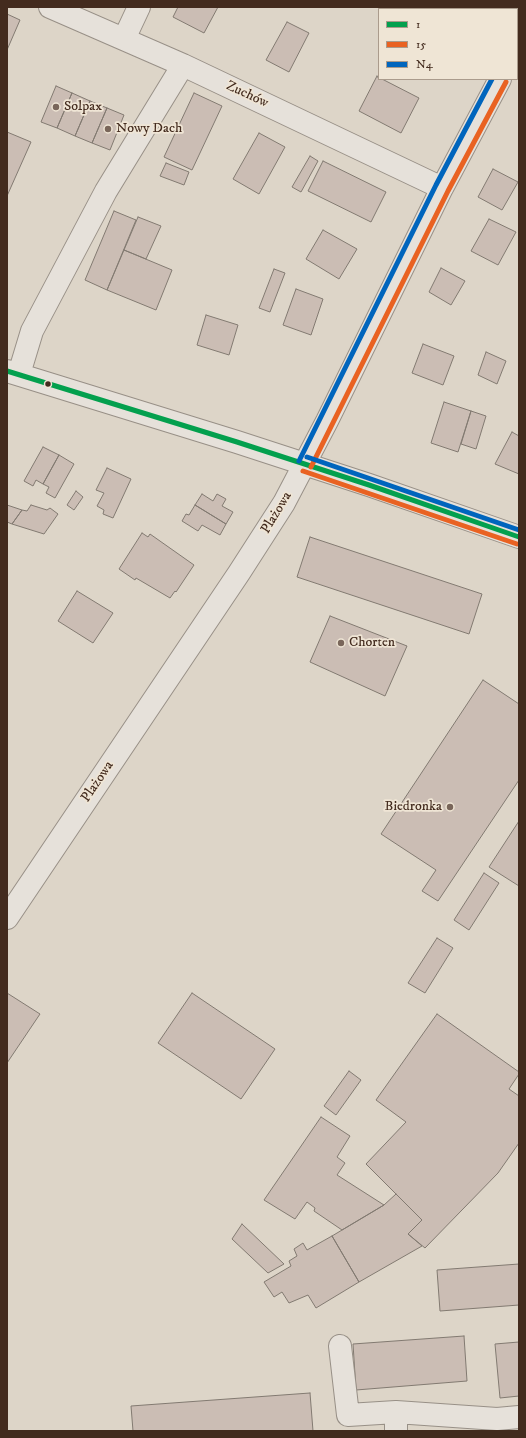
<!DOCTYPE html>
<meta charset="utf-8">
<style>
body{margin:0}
#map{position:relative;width:526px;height:1438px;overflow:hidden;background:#ddd5c8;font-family:"IM FELL DW Pica",serif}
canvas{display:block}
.frame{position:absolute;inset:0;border:8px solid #432b1e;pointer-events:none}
.legend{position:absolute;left:378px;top:8px;width:140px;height:72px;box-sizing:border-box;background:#efe5d5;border:1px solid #aa9b8c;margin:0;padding:5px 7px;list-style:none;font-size:12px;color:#432b1e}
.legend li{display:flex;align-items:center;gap:8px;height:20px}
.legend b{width:20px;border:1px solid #aa9b8c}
</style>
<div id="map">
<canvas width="526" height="1438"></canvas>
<div class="frame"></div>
<ul class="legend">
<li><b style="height:5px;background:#03a04e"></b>1</li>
<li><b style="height:5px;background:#e96222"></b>15</li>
<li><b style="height:5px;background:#0065bd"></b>N4</li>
</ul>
</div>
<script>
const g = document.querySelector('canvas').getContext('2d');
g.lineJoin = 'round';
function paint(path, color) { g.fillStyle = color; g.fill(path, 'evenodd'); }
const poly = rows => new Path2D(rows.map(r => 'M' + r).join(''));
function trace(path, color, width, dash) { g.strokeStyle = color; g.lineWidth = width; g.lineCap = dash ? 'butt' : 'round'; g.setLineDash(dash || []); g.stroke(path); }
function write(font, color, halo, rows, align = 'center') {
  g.font = font + ' "IM FELL DW Pica",serif'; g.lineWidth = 3.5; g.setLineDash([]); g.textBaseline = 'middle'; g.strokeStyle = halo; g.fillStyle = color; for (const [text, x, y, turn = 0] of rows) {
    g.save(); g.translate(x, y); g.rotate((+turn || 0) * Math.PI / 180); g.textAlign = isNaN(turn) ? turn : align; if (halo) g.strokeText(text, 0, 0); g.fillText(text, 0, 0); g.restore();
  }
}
const building = poly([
 [178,7,218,7,204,33,173,17,178,7],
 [7,14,20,20,7,50,7,14],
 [287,22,309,33,289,72,266,60,287,22],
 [377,76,379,79,382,79,419,98,401,133,359,111,377,76],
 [56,86,72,93,57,128,41,122,56,86],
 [72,93,90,101,75,136,57,128,72,93],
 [194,93,222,106,192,170,164,157,194,93],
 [90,101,107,108,92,143,75,136,90,101],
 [107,108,124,115,110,150,92,143,107,108],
 [7,132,31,142,7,196,7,132],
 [259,133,285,147,259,194,233,179,259,133],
 [310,156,318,161,301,192,292,187,310,156],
 [323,161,386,192,371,222,308,191,323,161],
 [166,163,189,172,184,185,160,176,166,163],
 [493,169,518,182,502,210,478,197,493,169],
 [114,211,136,220,107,290,85,280,114,211],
 [138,217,161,226,146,259,124,250,138,217],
 [489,219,516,232,498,265,471,251,489,219],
 [323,230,357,249,339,279,306,259,323,230],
 [124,250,172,270,156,310,107,290,124,250],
 [441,268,465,281,451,305,429,292,441,268],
 [274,269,285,273,270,312,259,308,274,269],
 [296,289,323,299,311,335,283,325,296,289],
 [206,315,238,325,229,355,197,345,206,315],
 [423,344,454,356,443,385,412,373,423,344],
 [486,352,506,361,497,384,478,375,486,352],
 [444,402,471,411,458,452,431,443,444,402],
 [471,411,486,416,476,449,461,444,471,411],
 [512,432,519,436,519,474,495,464,512,432],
 [43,447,59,455,43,484,36,480,33,486,24,481,43,447],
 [59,455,74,464,55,498,46,493,49,487,43,484,59,455],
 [107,468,131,479,113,518,103,514,104,510,97,506,104,493,96,490,107,468],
 [76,491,83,497,74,510,67,505,76,491],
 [202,494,213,501,217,494,226,499,222,506,233,512,226,524,195,505,202,494],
 [7,505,22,510,12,524,7,522,7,505],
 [31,505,47,510,50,508,58,514,44,534,12,524,22,510,27,511,31,505],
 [195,505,226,524,220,535,202,525,198,531,182,521,186,514,189,515,195,505],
 [142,533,148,537,150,534,194,565,176,592,175,591,170,598,136,578,135,580,119,569,142,533],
 [310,537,482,594,469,634,297,577,310,537],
 [77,591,113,613,93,643,58,621,77,591],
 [330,616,407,646,385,696,310,662,330,616],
 [483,680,519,704,519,780,438,901,422,891,436,870,381,834,483,680],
 [519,821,519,886,489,867,519,821],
 [484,873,499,883,469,930,454,920,484,873],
 [437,938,453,948,425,993,408,983,437,938],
 [7,993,40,1014,7,1063,7,993],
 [192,993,275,1049,241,1099,158,1043,192,993],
 [437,1014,519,1072,519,1074,509,1089,519,1096,519,1143,498,1173,425,1248,408,1234,422,1220,366,1164,406,1122,376,1100,437,1014],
 [349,1071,361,1080,336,1115,324,1106,349,1071],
 [321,1117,350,1136,337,1157,345,1163,337,1175,384,1205,342,1230,314,1211,315,1208,307,1202,295,1219,264,1200,321,1117],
 [396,1194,422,1220,408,1234,422,1246,359,1282,332,1236,384,1205,396,1194],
 [242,1224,284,1264,268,1273,232,1239,242,1224],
 [332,1236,359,1282,316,1308,308,1295,289,1303,282,1292,274,1297,264,1282,291,1266,289,1261,297,1256,294,1249,303,1243,307,1250,332,1236],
 [519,1264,519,1305,440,1311,437,1270,519,1264],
 [464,1336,467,1381,356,1390,353,1344,464,1336],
 [519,1342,519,1396,500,1398,495,1344,519,1342],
 [310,1393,313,1431,133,1431,131,1406,310,1393]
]);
const minor = poly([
 [50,7,183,65,442,188],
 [124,39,139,7],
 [517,46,519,42],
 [7,371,237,442,369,485,519,537],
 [19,374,32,331,106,191,183,65],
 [7,918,239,573,284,503,327,421,442,188,500,79],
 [340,1346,348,1415,396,1412],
 [396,1431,396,1412,497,1419,519,1417]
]);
const bus1 = poly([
 [7,371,237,442,369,485,519,537]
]);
const bus2 = poly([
 [311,467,448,191,506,82],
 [303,471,517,544]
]);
const bus3 = poly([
 [307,457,519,530],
 [299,461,436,185,492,79]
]);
const markers = [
 [56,107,4,"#79665a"],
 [108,129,4,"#79665a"],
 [48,384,3.5,"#432b1e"],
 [341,643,4,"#79665a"],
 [450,807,4,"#79665a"]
];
const streetNames = [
 ["Zuchów",247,95,25],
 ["Plażowa",277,513,-59],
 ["Plażowa",98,782,-56]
];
const poiNames = [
 ["Solpax",64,107],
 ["Nowy Dach",116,129],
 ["Chorten",349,643],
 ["Biedronka",442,807,"right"]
];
paint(building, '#cbbdb4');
trace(building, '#827a71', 1);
trace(minor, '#989087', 24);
trace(minor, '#e6e1da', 22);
trace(bus1, '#03a04e', 5);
trace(bus2, '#e96222', 5);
trace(bus3, '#0065bd', 5);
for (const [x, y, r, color] of markers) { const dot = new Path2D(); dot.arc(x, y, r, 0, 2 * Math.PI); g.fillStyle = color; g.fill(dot); trace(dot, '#efe5d5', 1.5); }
write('14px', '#432b1e', '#efe5d5', streetNames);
write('14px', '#432b1e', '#efe5d5', poiNames, 'left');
</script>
